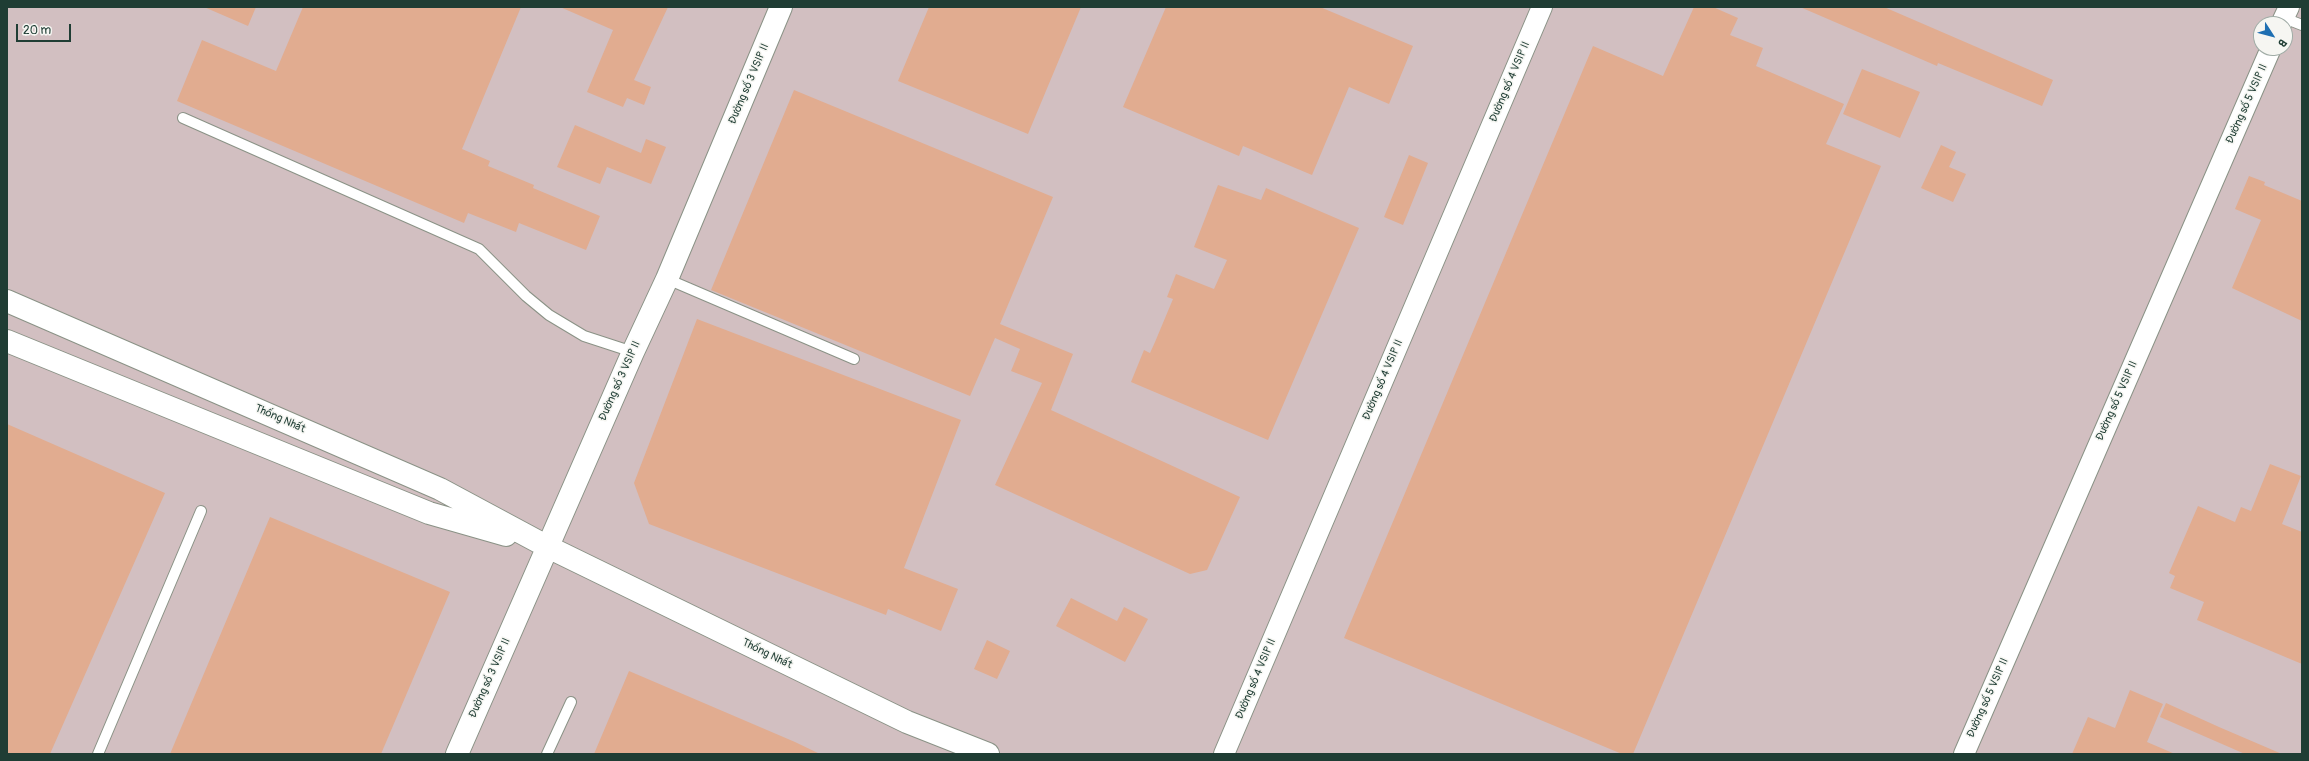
<!DOCTYPE html>
<meta charset="utf-8">
<style>
body{margin:0}
#map{position:relative;width:2309px;height:761px;overflow:hidden;background:#f5e8d8;font-family:Pangolin,sans-serif}
canvas{display:block}
.frame{position:absolute;inset:0;border:8px solid #1f3d34;pointer-events:none}
.north{position:absolute;left:2253px;top:16px;width:40px;height:40px;box-sizing:border-box;background:#f6f6f2;border:1px solid #a0aca6;border-radius:50%;rotate:126deg;font-size:11px;font-weight:700;line-height:16px;text-align:center;color:#1f3d34}
.north::after{content:'';display:block;margin:auto;width:14px;height:18px;background:#1f6fb2;clip-path:polygon(50% 0,100% 100%,50% 72%,0 100%)}
.scale{position:absolute;left:16px;top:24px;width:55px;height:18px;box-sizing:border-box;border:2px solid #1f3d34;border-top:0;padding-left:5px;font-size:12px;line-height:14px;white-space:nowrap;color:#1f3d34;-webkit-text-stroke:3px #f6f6f2;paint-order:stroke}
</style>
<div id="map">
<canvas width="2309" height="761"></canvas>
<div class="frame"></div>
<div class="north">B</div>
<div class="scale">20 m</div>
</div>
<script>
const g = document.querySelector('canvas').getContext('2d');
g.lineJoin = 'round';
function paint(path, color) { g.fillStyle = color; g.fill(path, 'evenodd'); }
const poly = rows => new Path2D(rows.map(r => 'M' + r).join(''));
function trace(path, color, width, dash) { g.strokeStyle = color; g.lineWidth = width; g.lineCap = dash ? 'butt' : 'round'; g.setLineDash(dash || []); g.stroke(path); }
function write(font, color, halo, rows, align = 'center') {
  g.font = font + ' Pangolin,sans-serif'; g.lineWidth = 3; g.setLineDash([]); g.textBaseline = 'middle'; g.strokeStyle = halo; g.fillStyle = color; for (const [text, x, y, turn = 0] of rows) {
    g.save(); g.translate(x, y); g.rotate((+turn || 0) * Math.PI / 180); g.textAlign = isNaN(turn) ? turn : align; if (halo) g.strokeText(text, 0, 0); g.fillText(text, 0, 0); g.restore();
  }
}
const industrial = poly([
 [7,7,2302,7,2302,754,7,754],
 [2261,24,2285,24,2285,48,2261,48]
]);
const building = poly([
 [204,7,256,7,248,26],
 [303,7,521,7,462,149,490,161,488,166,534,185,533,188,600,216,586,250,519,223,516,232,468,213,464,223,177,101,202,40,276,71],
 [560,7,668,7,634,80,651,87,644,105,627,98,623,107,587,92,613,30],
 [929,7,1081,7,1028,134,898,81],
 [1166,7,1320,7,1413,46,1389,104,1349,87,1312,175,1243,146,1239,156,1123,107],
 [1694,7,1713,7,1738,18,1730,35,1763,48,1756,66,1844,104,1826,144,1881,166,1633,754,1622,754,1344,638,1593,46,1663,76],
 [1800,7,1884,7,2053,80,2042,106,1938,63,1937,66],
 [1862,69,1920,92,1900,138,1843,114],
 [794,90,1053,197,1000,324,1073,354,1051,410,1240,497,1207,570,1190,574,995,485,1042,383,1011,371,1020,349,995,338,970,396,711,290],
 [575,125,641,153,646,139,666,147,651,184,607,167,600,184,557,167],
 [1941,145,1956,152,1949,167,1966,174,1953,202,1921,188],
 [1409,155,1428,163,1403,225,1384,217],
 [2249,176,2265,182,2264,185,2302,201,2302,321,2232,288,2261,220,2235,209],
 [1218,185,1261,200,1266,188,1359,228,1268,440,1131,382,1144,350,1150,353,1155,342,1173,299,1167,297,1176,274,1214,289,1227,260,1194,247],
 [697,319,961,420,904,568,958,589,941,631,888,609,886,615,649,524,634,483],
 [7,424,165,493,50,754,7,754],
 [2270,464,2301,476,2282,524,2302,532,2302,664,2197,620,2204,602,2170,588,2175,576,2169,573,2198,506,2235,522,2241,507,2251,511],
 [270,517,450,592,381,754,170,754],
 [1071,598,1117,621,1124,607,1148,619,1125,662,1056,626],
 [987,640,1010,651,997,679,974,669],
 [629,671,795,742,820,754,594,754],
 [2130,690,2163,704,2147,742,2175,754,2072,754,2088,717,2115,728],
 [2166,703,2219,727,2282,754,2245,754,2160,717]
]);
const service = poly([
 [2284,18,2302,25],
 [183,118,479,249,526,296,549,315,584,336,633,352],
 [667,279,854,359],
 [98,754,201,511],
 [547,754,571,702]
]);
const minor = poly([
 [2281,24,2289,7],
 [1224,754,1542,7],
 [1964,754,2271,48]
]);
const tertiary = poly([
 [7,301,440,489,548,547,907,722,988,754],
 [7,341,429,513,506,535],
 [457,754,633,352,667,279,781,7]
]);
const streetNames = [
 ["Đường số 4 VSIP II",1510,82,-67],
 ["Đường số 3 VSIP II",749,84,-67],
 ["Đường số 5 VSIP II",2247,104,-66],
 ["Đường số 4 VSIP II",1383,380,-67],
 ["Đường số 3 VSIP II",620,381,-66],
 ["Đường số 5 VSIP II",2117,401,-66],
 ["Thống Nhất",280,419,24],
 ["Thống Nhất",767,654,26],
 ["Đường số 3 VSIP II",490,678,-66],
 ["Đường số 4 VSIP II",1256,679,-67],
 ["Đường số 5 VSIP II",1988,698,-66]
];
paint(industrial, '#d2bfc1');
paint(building, '#e1ac90');
trace(service, '#8a9286', 12);
trace(minor, '#8a9286', 22);
trace(tertiary, '#8a9286', 24);
trace(service, '#fff', 10);
trace(minor, '#fff', 20);
trace(tertiary, '#fff', 22);
write('11px', '#1f3d34', '#f6f6f2', streetNames);
</script>
